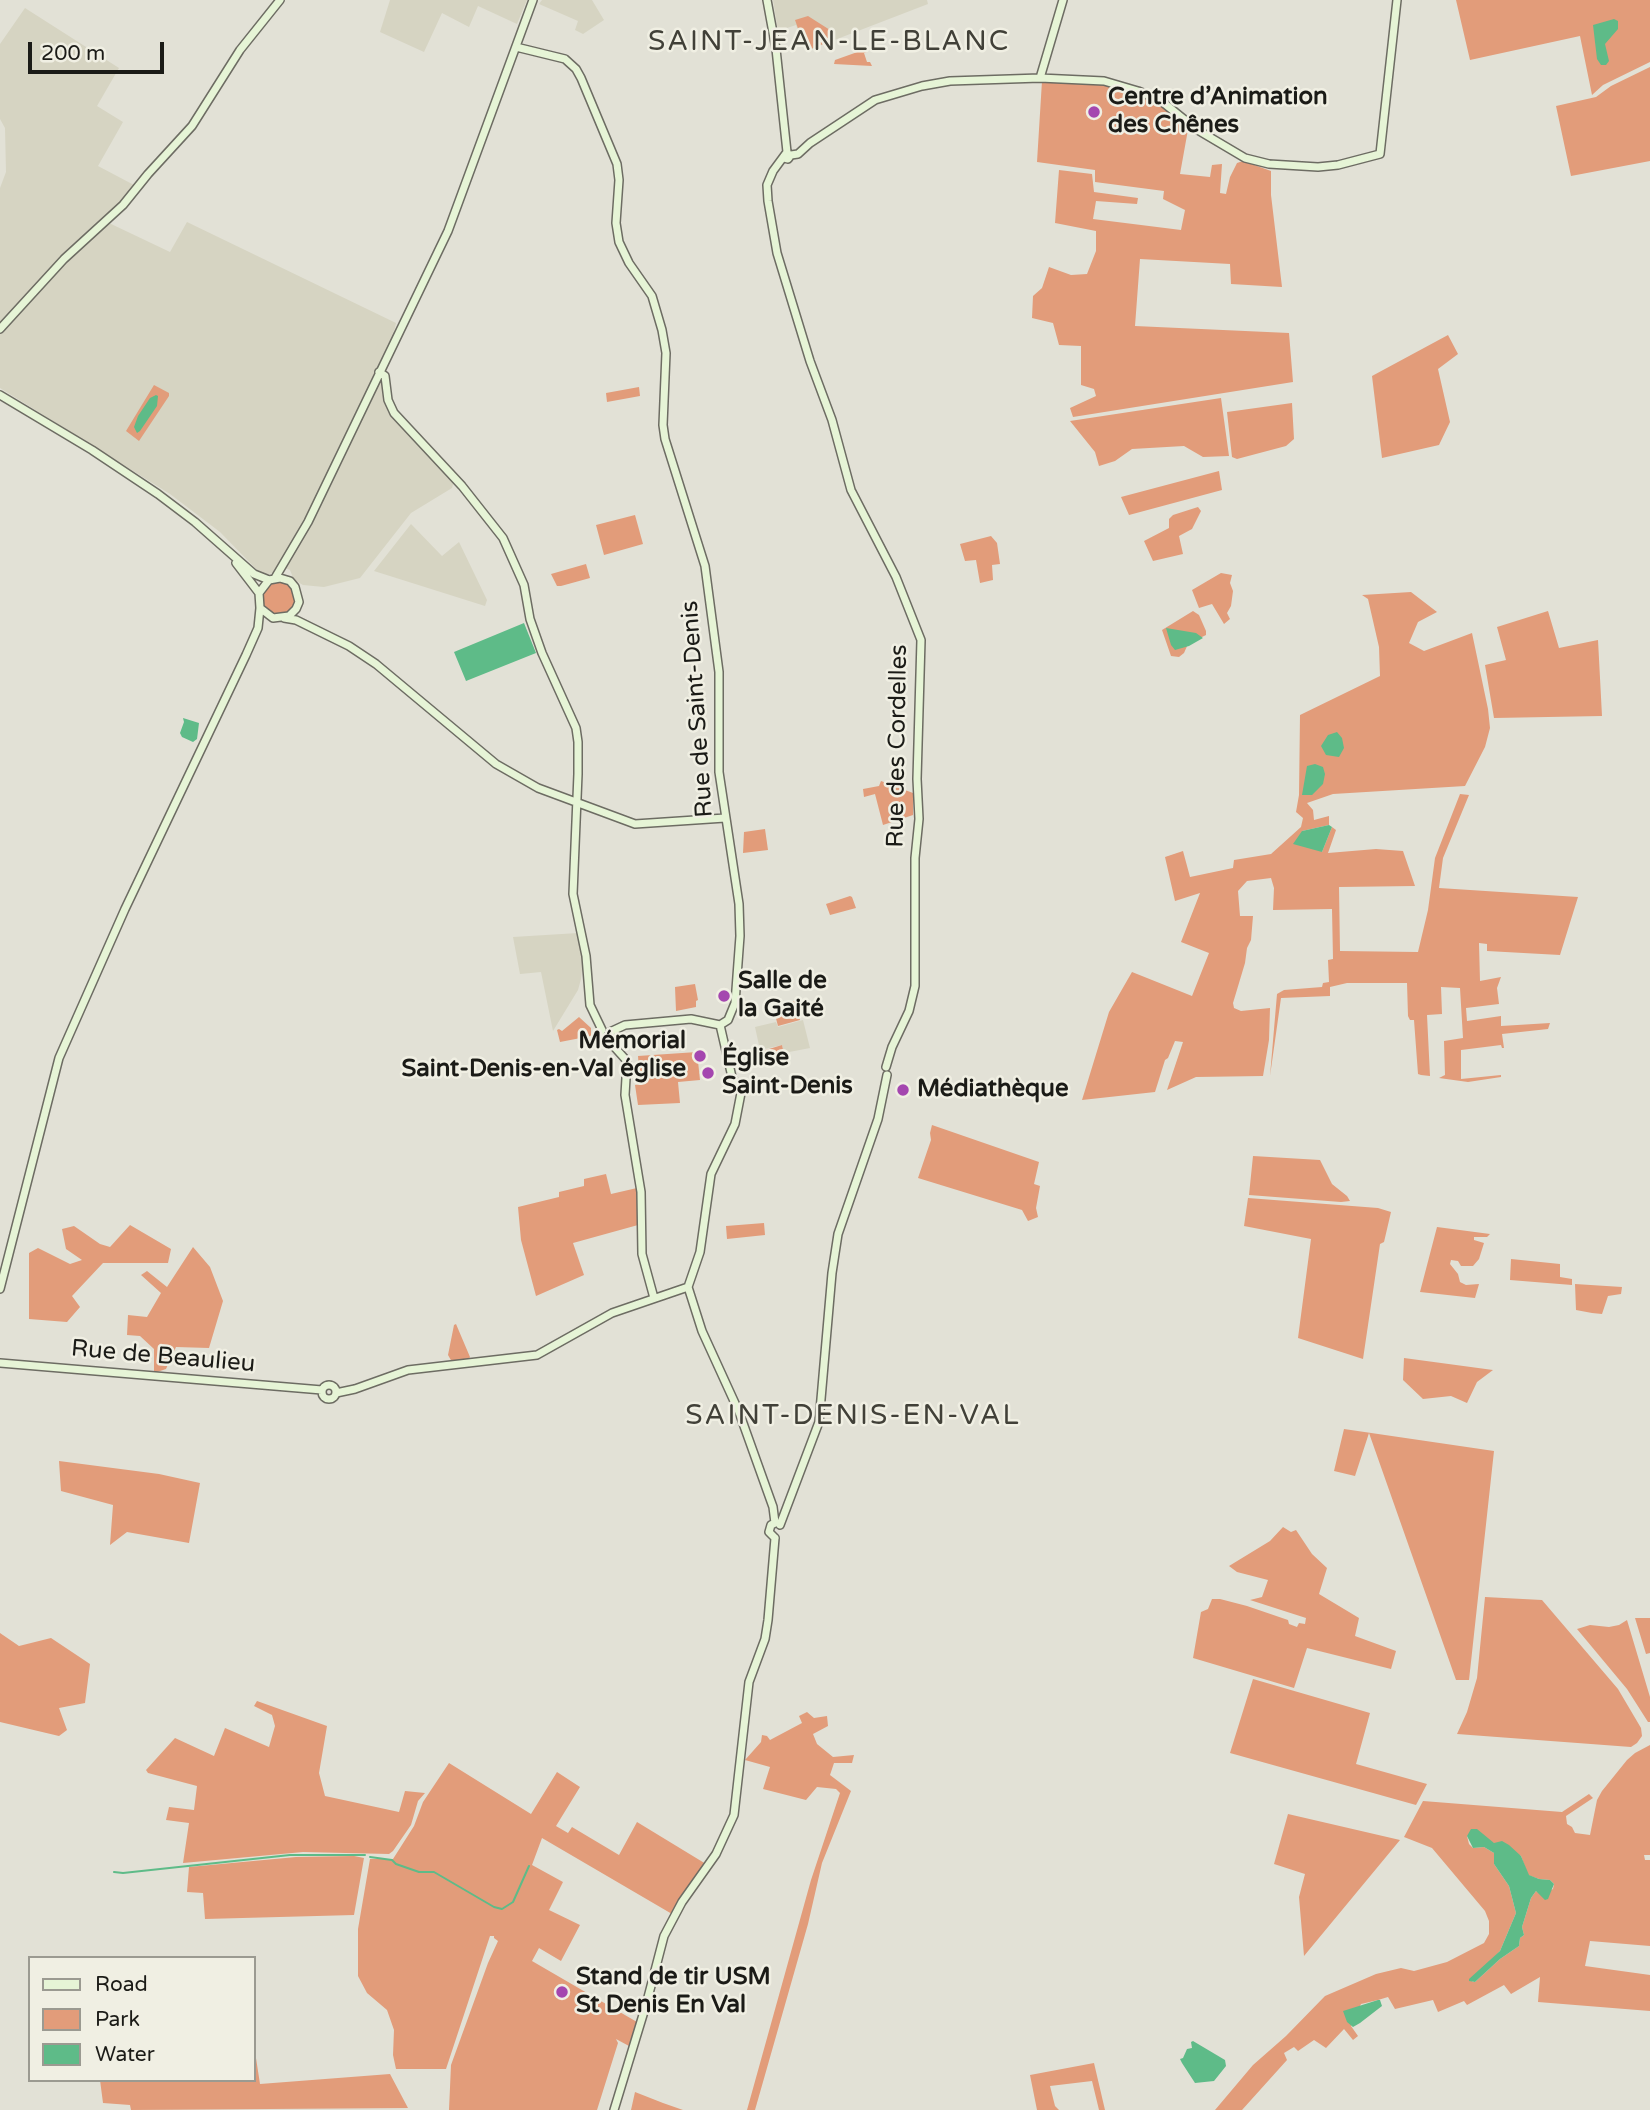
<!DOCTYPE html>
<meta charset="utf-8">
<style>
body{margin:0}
#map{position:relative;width:1650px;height:2110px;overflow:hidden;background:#e2e1d6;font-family:"Varela Round",sans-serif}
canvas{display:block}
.legend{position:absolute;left:28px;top:1956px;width:228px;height:126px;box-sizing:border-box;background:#f0efe3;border:2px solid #9b9a91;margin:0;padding:9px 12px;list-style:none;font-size:21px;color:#1b1b17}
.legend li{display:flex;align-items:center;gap:14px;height:35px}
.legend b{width:35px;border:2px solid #9b9a91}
.scale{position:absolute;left:28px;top:42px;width:136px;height:32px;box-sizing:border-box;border:4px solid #1b1b17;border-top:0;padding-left:9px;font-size:21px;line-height:24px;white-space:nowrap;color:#1b1b17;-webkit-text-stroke:5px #f0efe3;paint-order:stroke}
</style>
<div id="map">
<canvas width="1650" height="2110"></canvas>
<ul class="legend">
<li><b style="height:9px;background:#e6f4d6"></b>Road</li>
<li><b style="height:19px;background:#e29c7a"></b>Park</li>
<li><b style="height:19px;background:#5ebb88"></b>Water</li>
</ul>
<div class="scale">200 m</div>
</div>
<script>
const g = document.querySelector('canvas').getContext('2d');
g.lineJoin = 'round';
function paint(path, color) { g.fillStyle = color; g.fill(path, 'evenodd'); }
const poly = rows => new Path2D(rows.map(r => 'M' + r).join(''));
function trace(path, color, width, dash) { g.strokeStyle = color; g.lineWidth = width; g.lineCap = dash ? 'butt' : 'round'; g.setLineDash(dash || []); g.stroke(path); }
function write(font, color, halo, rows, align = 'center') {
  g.font = font + ' "Varela Round",sans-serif'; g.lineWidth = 5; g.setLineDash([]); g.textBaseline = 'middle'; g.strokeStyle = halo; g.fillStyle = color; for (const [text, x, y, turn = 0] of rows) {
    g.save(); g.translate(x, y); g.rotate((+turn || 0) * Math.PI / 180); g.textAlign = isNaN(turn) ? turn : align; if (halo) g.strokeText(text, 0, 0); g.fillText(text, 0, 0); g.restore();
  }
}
const built = poly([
 [390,0,527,0,517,24,478,6,469,27,442,13,424,52,380,32],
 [542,0,592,0,604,20,583,34,575,30,578,21,539,4],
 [773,0,927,0,928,4,806,51,796,25,778,31],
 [25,8,119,68,97,106,123,122,98,166,134,185,109,223,170,252,187,222,396,323,386,369,394,405,454,481,452,488,411,513,360,578,324,587,303,585,294,580,290,570,279,565,274,572,267,575,260,573,220,532,170,494,0,388,0,188,6,172,5,128,0,119,0,44],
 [411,524,442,556,459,542,487,600,485,606,374,571],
 [578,933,583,961,581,979,578,990,553,1031,541,972,520,974,513,937],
 [803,1020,810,1048,784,1053,782,1045,760,1050,755,1027,776,1022,778,1027]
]);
const green = poly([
 [1456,0,1650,0,1650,62,1603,85,1592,95,1580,36,1470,60],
 [808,16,830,30,833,40,806,51,795,20],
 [863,50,867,52,864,53,867,62,870,62,872,66,834,64,835,60],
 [1650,67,1650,161,1571,176,1556,106,1596,97,1611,86],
 [1042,81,1101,85,1133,92,1160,105,1189,124,1180,174,1210,177,1212,165,1222,164,1220,193,1226,194,1230,177,1237,163,1243,161,1271,171,1271,195,1282,287,1231,284,1230,264,1140,259,1135,326,1289,333,1293,382,1073,417,1070,408,1096,396,1094,389,1081,385,1081,346,1059,345,1053,323,1032,318,1033,296,1042,288,1049,267,1071,275,1087,274,1096,251,1096,231,1055,223,1059,170,1092,174,1094,192,1138,198,1137,204,1096,201,1093,219,1181,230,1185,210,1163,199,1164,191,1095,182,1095,170,1037,162],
 [1448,335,1458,354,1438,369,1450,422,1439,445,1382,458,1372,376],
 [154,385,169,393,169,396,139,441,126,431],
 [639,387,640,396,607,402,606,393],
 [1221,398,1229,456,1203,457,1184,446,1132,449,1115,461,1099,466,1095,452,1070,421],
 [1292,403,1294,439,1286,446,1237,459,1232,457,1227,412],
 [1219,471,1222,490,1129,515,1121,497],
 [1198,507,1201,511,1192,529,1179,536,1183,554,1153,561,1144,541,1169,528,1169,519,1173,515],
 [635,515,643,544,604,555,596,525],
 [991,536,997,543,1000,564,992,565,993,580,980,583,976,560,965,561,960,544],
 [586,564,590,578,561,586,557,586,551,574],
 [1221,573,1232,575,1230,583,1233,591,1231,606,1227,613,1230,619,1224,624,1212,604,1199,608,1192,590],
 '262 598a17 17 0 1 1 34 0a17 17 0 1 1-34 0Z',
 [1411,592,1437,612,1418,622,1409,643,1424,651,1472,633,1488,709,1490,728,1485,747,1465,786,1333,794,1307,803,1313,810,1314,820,1329,816,1329,825,1302,831,1322,852,1332,827,1336,830,1328,853,1376,849,1403,851,1415,886,1339,887,1340,951,1418,952,1428,910,1435,858,1460,794,1469,795,1443,858,1439,888,1578,897,1560,955,1487,951,1487,944,1479,943,1480,981,1501,977,1497,988,1499,1004,1466,1008,1467,1021,1501,1016,1501,1026,1550,1023,1548,1029,1502,1034,1504,1048,1502,1048,1501,1045,1461,1050,1461,1079,1501,1075,1501,1077,1468,1082,1439,1078,1445,1075,1444,1041,1463,1038,1460,988,1441,987,1442,1014,1427,1015,1430,1076,1421,1075,1418,1074,1414,1020,1410,1020,1408,1016,1407,983,1347,983,1330,987,1330,996,1281,998,1270,1076,1277,994,1284,990,1322,987,1323,983,1329,982,1328,960,1333,959,1332,909,1273,910,1274,888,1271,878,1247,881,1238,891,1240,916,1253,916,1251,940,1247,948,1245,963,1233,1003,1234,1008,1241,1011,1270,1008,1269,1040,1263,1076,1196,1077,1167,1090,1183,1042,1175,1041,1168,1058,1165,1060,1155,1092,1082,1100,1109,1012,1132,972,1192,996,1209,953,1181,942,1200,893,1175,901,1165,857,1183,851,1190,877,1233,868,1234,860,1271,854,1301,827,1303,818,1296,812,1299,795,1300,715,1380,676,1379,647,1368,599,1362,595],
 [1193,611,1199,615,1206,631,1206,635,1188,644,1184,653,1179,657,1171,656,1162,630],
 [1548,611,1559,648,1598,640,1602,716,1494,718,1485,665,1506,660,1497,627],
 [881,781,913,793,913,815,883,825,875,794,864,797,863,789,879,786],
 [765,829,768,850,743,853,744,832],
 [850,896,852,897,856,908,830,915,826,904],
 [695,984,698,1000,696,1001,696,1007,676,1011,675,987],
 [795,1001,800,1020,778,1026,773,1007],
 [579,1017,591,1028,591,1036,560,1042,557,1030,559,1029,562,1031],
 [782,1045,786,1063,759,1067,756,1053],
 [697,1052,700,1080,678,1082,680,1103,638,1105,635,1085,640,1084,638,1056],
 [932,1125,1039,1162,1034,1184,1040,1186,1036,1208,1038,1217,1028,1221,1022,1210,918,1178,931,1140,930,1133],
 [1253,1156,1320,1160,1332,1184,1347,1196,1350,1201,1341,1202,1249,1195],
 [606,1174,611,1194,637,1188,638,1225,573,1243,584,1275,536,1296,521,1240,518,1207,559,1197,559,1192,584,1186,584,1179],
 [1248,1198,1378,1208,1391,1212,1384,1242,1380,1244,1363,1359,1298,1338,1311,1239,1244,1226],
 [764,1223,765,1235,727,1239,726,1226],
 [130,1225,171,1249,168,1263,103,1263,72,1296,80,1307,67,1322,29,1319,29,1253,38,1248,70,1264,82,1260,66,1249,62,1229,74,1226,100,1244,110,1247],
 [1437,1227,1490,1234,1487,1237,1474,1237,1474,1240,1484,1243,1479,1259,1473,1266,1461,1266,1458,1261,1451,1260,1450,1264,1458,1274,1460,1282,1466,1285,1479,1284,1475,1298,1420,1292],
 [193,1247,210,1267,223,1301,209,1348,176,1347,166,1369,154,1373,154,1349,140,1336,127,1335,128,1315,147,1317,161,1293,141,1275,147,1271,167,1287],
 [1511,1259,1560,1264,1560,1277,1572,1279,1572,1285,1510,1280],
 [1575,1284,1622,1287,1621,1294,1608,1296,1602,1314,1592,1313,1576,1310],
 [456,1324,470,1357,468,1360,452,1362,448,1355,454,1325],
 [1404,1358,1493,1370,1477,1382,1467,1403,1451,1396,1423,1399,1403,1380],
 [1344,1429,1494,1451,1469,1680,1456,1680,1369,1433,1355,1476,1334,1471],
 [59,1461,159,1474,200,1483,189,1543,127,1532,110,1545,113,1505,61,1491],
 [1283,1527,1291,1532,1296,1530,1312,1554,1327,1568,1319,1594,1359,1618,1355,1636,1396,1651,1391,1669,1307,1648,1294,1688,1193,1658,1201,1612,1208,1609,1212,1599,1220,1599,1247,1606,1288,1620,1289,1624,1297,1627,1299,1623,1305,1624,1306,1618,1250,1600,1262,1597,1268,1580,1237,1572,1229,1566,1270,1541],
 [1485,1597,1542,1600,1618,1689,1641,1728,1642,1736,1637,1743,1631,1747,1457,1734,1467,1712,1477,1678],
 [1635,1618,1650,1618,1650,1653,1646,1654],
 [1627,1620,1650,1697,1650,1722,1648,1722,1627,1689,1577,1629,1590,1625,1609,1627,1619,1625],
 [0,1633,19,1646,51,1638,90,1664,85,1703,59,1708,67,1730,59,1736,0,1722],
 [1253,1679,1370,1713,1356,1764,1427,1784,1416,1805,1230,1753],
 [257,1701,327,1726,319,1773,325,1796,399,1812,405,1791,425,1793,418,1801,411,1825,393,1851,389,1854,303,1852,183,1863,189,1823,166,1820,169,1807,194,1810,197,1786,148,1773,146,1770,175,1738,214,1756,225,1728,269,1747,275,1726,272,1715,254,1706],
 [807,1712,814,1718,827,1716,828,1726,813,1734,817,1744,833,1757,854,1755,852,1763,834,1763,830,1775,851,1791,822,1863,808,1924,755,2110,747,2110,811,1880,840,1793,836,1789,817,1787,806,1800,763,1789,770,1767,745,1760,761,1742,762,1735,767,1736,770,1740,802,1723,799,1716],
 [1650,1745,1650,1855,1644,1855,1645,1860,1650,1860,1650,1946,1590,1941,1585,1966,1650,1975,1650,2011,1538,2002,1540,1977,1511,1994,1504,1985,1467,2005,1464,2001,1438,2012,1433,2000,1395,2009,1388,1997,1378,2000,1361,2004,1351,2026,1358,2036,1353,2040,1344,2029,1326,2048,1314,2040,1298,2051,1294,2047,1284,2053,1287,2060,1242,2110,1215,2110,1253,2065,1286,2036,1325,1996,1376,1974,1401,1968,1414,1971,1447,1962,1484,1943,1489,1934,1489,1921,1485,1911,1432,1848,1404,1837,1423,1801,1562,1812,1589,1794,1593,1798,1566,1816,1567,1824,1572,1827,1575,1833,1590,1835,1597,1800,1602,1791,1627,1760,1635,1753],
 [1481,1833,1489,1841,1521,1856,1528,1875,1539,1879,1550,1880,1554,1884,1553,1889,1542,1895,1536,1891,1531,1898,1522,1927,1524,1935,1520,1938,1519,1946,1500,1959,1475,1982,1472,1982,1500,1951,1516,1913,1509,1886,1494,1864,1494,1853,1484,1847,1473,1848,1469,1844,1467,1836],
 [449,1763,531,1814,557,1772,580,1787,556,1826,568,1833,572,1827,619,1855,637,1822,706,1864,672,1914,542,1838,532,1865,563,1882,549,1910,580,1925,561,1961,539,1948,532,1961,637,2022,629,2046,616,2039,618,2043,597,2110,449,2110,451,2065,488,1963,498,1941,494,1938,494,1936,490,1936,446,2069,396,2069,393,2055,394,2030,387,2010,367,1993,358,1976,358,1929,370,1859,393,1859,414,1826,423,1802],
 [1288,1814,1400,1840,1304,1956,1299,1897,1305,1874,1274,1864],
 [354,1856,364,1858,354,1915,205,1919,203,1893,187,1892,189,1867,296,1857],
 [254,2045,260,2084,390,2074,408,2108,131,2110,130,2105,103,2103,100,2080,254,2080],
 [1094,2063,1105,2110,1099,2110,1092,2081,1050,2086,1055,2106,1059,2110,1037,2110,1030,2075],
 [635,2092,663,2103,683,2110,631,2110]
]);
const water = poly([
 [1614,19,1618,21,1618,29,1605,44,1609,61,1606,65,1601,65,1597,59,1593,25],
 [156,395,158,396,157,406,140,431,137,433,134,427,138,416,150,398],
 [524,623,536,653,466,681,454,652],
 [1166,628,1196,633,1203,638,1189,646,1175,650,1171,645],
 [183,718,199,723,197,739,193,742,182,737,180,733,184,722],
 [1337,732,1342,738,1344,748,1339,757,1326,755,1321,746,1328,735],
 [1315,764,1323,767,1325,774,1323,784,1312,795,1302,795,1307,766],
 [1329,825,1332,827,1322,852,1293,844,1302,831],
 [1471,1829,1477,1829,1494,1843,1502,1841,1509,1845,1521,1856,1529,1875,1539,1879,1550,1880,1554,1884,1548,1899,1545,1900,1536,1891,1531,1898,1522,1927,1524,1935,1520,1938,1519,1946,1500,1959,1475,1982,1469,1981,1469,1979,1500,1951,1516,1913,1509,1886,1494,1864,1494,1853,1484,1847,1473,1848,1467,1836],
 [1378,2000,1380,2000,1382,2006,1360,2023,1353,2027,1347,2022,1343,2011],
 [1193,2041,1225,2060,1226,2066,1214,2081,1195,2083,1182,2063,1180,2059,1183,2058,1187,2049,1192,2048,1191,2042]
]);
const stream = poly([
 [370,1857,392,1860,396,1864,419,1872,434,1872,494,1907,502,1909,513,1902,529,1866],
 [114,1872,123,1873,290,1855,365,1855]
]);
const secondary = poly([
 [767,0,776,49,787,152,773,171,767,185,768,201,777,253,810,361,832,420,851,490,896,577,921,640,917,779,919,819,915,858,915,986,909,1011,892,1047,886,1067],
 [516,47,565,59,576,69,581,78,617,164,619,180,616,223,619,242,629,263,652,296,662,330,666,353,663,425,665,439,705,566,719,672,719,772,739,904,740,936,735,1003,728,1020,720,1025],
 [1040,78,1063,0],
 [784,158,788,159,791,155,798,154,810,143,875,100,922,86,950,81,1040,78,1104,81,1138,91,1160,100,1196,129,1245,158,1269,164,1318,167,1338,165,1380,154,1397,0],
 [0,329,64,259,123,205,148,174,192,126,240,50,280,0],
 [379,372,385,376,388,400,394,413,462,486,503,538,524,585,530,619,542,653,576,728,578,742,578,774,573,894,586,956,590,1005,602,1030],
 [0,395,92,450,158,494,195,522,254,574,269,580,280,578,290,581,295,587,299,602,296,609,289,616,273,618,260,608,259,593,269,580],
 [236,563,259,593],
 [275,578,308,522,448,231,533,0],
 [284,618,296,620,349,646,376,664,496,764,538,788,635,824,725,818],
 [720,1025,732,1077,741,1093,735,1124,711,1174,700,1252,688,1287,702,1331,739,1412,773,1507,775,1523],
 [602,1030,599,1034,600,1039,608,1040],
 [610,1032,625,1025,691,1019,720,1025],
 [608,1040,627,1061,625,1095,641,1192,642,1254,654,1298],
 [0,1289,59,1058,125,909,246,655,258,628,260,608],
 [0,1363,322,1390],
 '322 1392a7 7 0 1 1 14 0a7 7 0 1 1-14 0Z',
 [336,1393,355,1389,408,1370,537,1355,612,1313,688,1287],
 [780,1525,819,1422,832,1273,838,1234,878,1119,887,1075],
 [775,1538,769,1532,771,1525,775,1523],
 [614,2110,646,2005,664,1936,682,1902,716,1854,734,1815,749,1682,765,1639,768,1620,775,1538]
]);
const markers = [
 [1094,112,7,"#a446af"],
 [724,996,7,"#a446af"],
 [700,1056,7,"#a446af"],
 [708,1073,7,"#a446af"],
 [903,1090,7,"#a446af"],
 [562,1992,7,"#a446af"]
];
const poiNames = [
 ["Centre d’Animation",1108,98],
 ["des Chênes",1108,126],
 ["Salle de",738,982],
 ["la Gaité",738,1010],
 ["Mémorial",686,1042,"right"],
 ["Saint-Denis-en-Val église",686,1070,"right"],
 ["Église",722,1059],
 ["Saint-Denis",722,1087],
 ["Médiathèque",917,1090],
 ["Stand de tir USM",576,1978],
 ["St Denis En Val",576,2006]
];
const streetNames = [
 ["Rue de Saint-Denis",698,709,-94],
 ["Rue des Cordelles",898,746,-89],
 ["Rue de Beaulieu",163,1357,5]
];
const quarterNames = [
 ["SAINT-JEAN-LE-BLANC",829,43],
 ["SAINT-DENIS-EN-VAL",853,1417]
];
paint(built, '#d6d4c2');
paint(green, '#e29c7a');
paint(water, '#5ebb88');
trace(stream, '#5ebb88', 2);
trace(secondary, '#6d6c63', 10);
trace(secondary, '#e6f4d6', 7);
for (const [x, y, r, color] of markers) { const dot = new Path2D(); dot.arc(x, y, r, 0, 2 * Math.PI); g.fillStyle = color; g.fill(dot); trace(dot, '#f0efe3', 2.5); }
write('bold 24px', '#1b1b17', '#f0efe3', poiNames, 'left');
write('24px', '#1b1b17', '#f0efe3', streetNames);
g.letterSpacing = '2px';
write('28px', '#414038', '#f0efe3', quarterNames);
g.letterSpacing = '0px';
</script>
